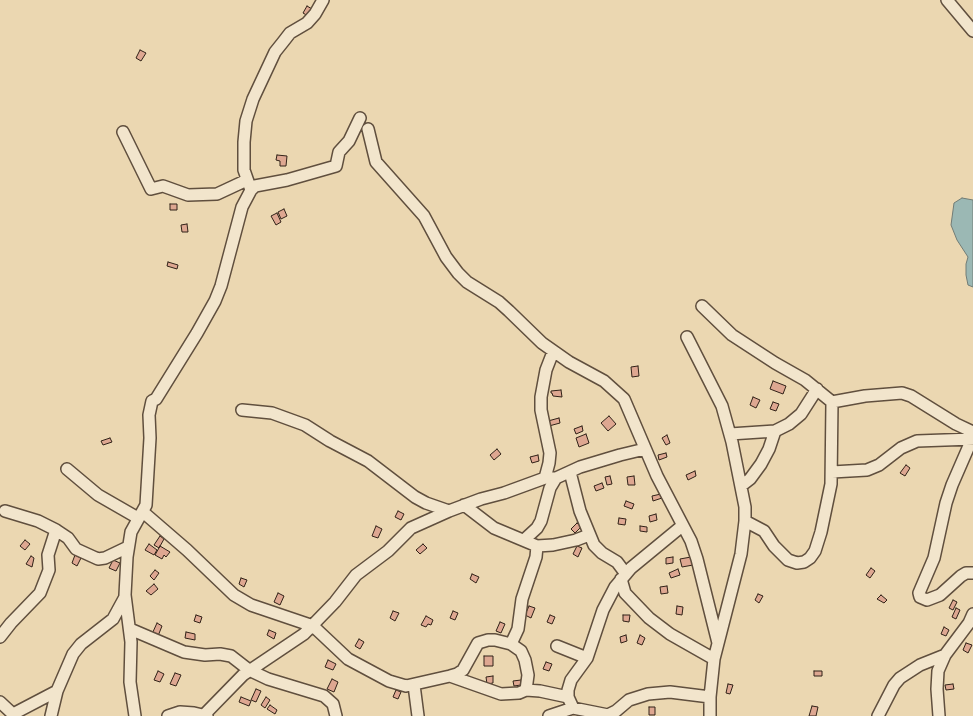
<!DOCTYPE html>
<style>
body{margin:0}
canvas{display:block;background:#ebd7b1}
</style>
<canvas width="973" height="716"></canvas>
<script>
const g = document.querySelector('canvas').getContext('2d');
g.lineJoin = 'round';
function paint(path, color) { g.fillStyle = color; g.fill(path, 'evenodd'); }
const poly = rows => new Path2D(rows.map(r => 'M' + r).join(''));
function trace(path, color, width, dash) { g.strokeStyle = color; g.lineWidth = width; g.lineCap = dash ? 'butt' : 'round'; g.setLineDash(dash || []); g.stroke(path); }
const water = poly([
 [962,198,973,200,973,287,968,285,966,275,966,264,968,257,957,240,951,225,954,203,962,198]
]);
const building = poly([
 [307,6,312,9,308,16,303,13,307,6],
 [140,50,146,53,141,61,136,58,140,50],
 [277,155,287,156,286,166,280,166,280,161,276,160,277,155],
 [170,204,177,204,177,210,170,210,170,204],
 [284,209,287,216,281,219,278,212,284,209],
 [277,213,281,222,276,225,271,216,277,213],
 [187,224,188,232,182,232,181,225,187,224],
 [168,262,178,265,177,269,167,266,168,262],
 [638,366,639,376,632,377,631,367,638,366],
 [773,381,786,386,783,394,770,389,773,381],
 [561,390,562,397,553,396,552,393,551,393,551,391,561,390],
 [753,397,760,400,756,408,750,405,753,397],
 [773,402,779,404,776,411,770,409,773,402],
 [609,416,616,424,608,431,601,423,609,416],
 [559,418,560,423,549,426,548,421,559,418],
 [582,426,583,431,576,434,574,429,582,426],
 [586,434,589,443,579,447,576,438,586,434],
 [667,435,670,443,666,445,662,438,667,435],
 [110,438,112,442,103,445,101,441,110,438],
 [497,449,501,454,494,460,490,455,497,449],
 [666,453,667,457,659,460,658,455,666,453],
 [538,455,539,461,532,463,530,457,538,455],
 [906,465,910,468,905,476,900,473,906,465],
 [695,471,696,476,688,480,686,475,695,471],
 [610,476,612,484,607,485,605,477,610,476],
 [634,476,635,485,628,485,627,477,634,476],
 [602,483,604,488,596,491,594,486,602,483],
 [661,494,662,498,653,501,652,496,661,494],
 [626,501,634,504,632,509,624,506,626,501],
 [398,511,404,514,401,520,395,517,398,511],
 [656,514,657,520,650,522,649,516,656,514],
 [619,518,626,519,625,525,618,524,619,518],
 [577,523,581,527,575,533,571,529,577,523],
 [376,526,382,529,378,538,372,536,376,526],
 [640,526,647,527,647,532,640,531,640,526],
 [160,536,164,539,159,548,154,545,160,536],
 [25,540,30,544,25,550,20,546,25,540],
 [149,544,157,550,154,555,145,550,149,544],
 [423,544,427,548,420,554,416,550,423,544],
 [160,546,170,552,166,557,164,555,162,559,155,555,160,546],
 [577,546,582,548,578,557,573,554,577,546],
 [75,555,81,558,77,566,72,563,75,555],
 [31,556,34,558,32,567,26,564,31,556],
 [673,557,673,563,666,564,666,558,673,557],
 [691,557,693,565,682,567,680,559,691,557],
 [113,560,120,563,116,571,109,568,113,560],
 [871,568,875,571,870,578,866,575,871,568],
 [678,569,680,575,671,578,669,573,678,569],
 [155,570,159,573,154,580,150,576,155,570],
 [472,574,479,577,476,583,470,579,472,574],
 [241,578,247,580,244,587,239,584,241,578],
 [154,584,158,589,151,595,146,591,154,584],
 [667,586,668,593,661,594,660,587,667,586],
 [278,593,284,596,280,605,274,602,278,593],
 [758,594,763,596,759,603,755,600,758,594],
 [881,595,887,600,884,603,877,599,881,595],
 [953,600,957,602,953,610,949,608,953,600],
 [529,606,535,608,531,618,525,615,529,606],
 [677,606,683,607,682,615,676,614,677,606],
 [956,608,960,610,956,619,952,617,956,608],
 [393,611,399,613,395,621,390,618,393,611],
 [453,611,458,613,455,620,450,618,453,611],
 [196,615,202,617,200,623,194,621,196,615],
 [550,615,555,617,552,624,547,622,550,615],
 [623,615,630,615,629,622,623,621,623,615],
 [426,616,433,620,431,625,428,624,426,627,421,625,426,616],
 [500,622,505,624,501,633,496,631,500,622],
 [157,623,162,626,158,636,152,634,157,623],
 [944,627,949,630,946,636,941,634,944,627],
 [269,630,276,633,274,639,267,635,269,630],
 [186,632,195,634,195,640,185,638,186,632],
 [626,635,627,641,621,643,620,637,626,635],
 [640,635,645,638,642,645,637,643,640,635],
 [359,639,364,642,360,649,355,646,359,639],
 [966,643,972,645,968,653,963,650,966,643],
 [484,656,493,656,493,666,484,666,484,656],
 [328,660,336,664,333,670,325,667,328,660],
 [546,662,552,664,549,671,543,669,546,662],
 [158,671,164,674,160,682,154,680,158,671],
 [814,671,822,671,822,676,814,676,814,671],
 [175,673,181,675,176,686,170,684,175,673],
 [493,676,493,683,487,684,486,677,493,676],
 [332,679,338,682,334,692,327,689,332,679],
 [521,680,521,685,514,686,513,681,521,680],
 [728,684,733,685,730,694,726,693,728,684],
 [953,684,954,689,946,690,945,685,953,684],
 [256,689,261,691,256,702,251,700,256,689],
 [396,690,401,692,398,699,393,697,396,690],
 [241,697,251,701,249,706,239,702,241,697],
 [266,697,270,700,265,708,261,705,266,697],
 [270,705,277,710,275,714,267,709,270,705],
 [812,706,818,707,816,716,809,716,812,706],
 [649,707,655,707,655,715,649,715,649,707]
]);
const minor = poly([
 [947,0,973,31],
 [368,129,376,162,424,216,446,257,458,273,467,282,499,302,509,311,542,343,569,362,604,381,624,399,657,476,691,541,697,559,718,643],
 [123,132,151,189,163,186,188,195,217,194,247,180],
 [251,190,244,170,244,142,246,121,253,99,275,52,283,42,290,33,307,23,315,14,323,0],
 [702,306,732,335,775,363,805,380,832,402,831,484,821,532,815,551,810,558,804,562,797,563,788,560,774,546,764,531,745,521],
 [687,337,722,406,732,442,745,507,745,521,741,554,714,659,710,697,710,716],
 [832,402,865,396,902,393,911,396,956,424,973,432],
 [242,410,272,413,305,425,330,441,368,461,415,497,426,503,449,511],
 [730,434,775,431,789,424,801,414,817,389],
 [972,439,952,485,946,503,934,558,919,593,920,597,927,600,940,595,961,576,966,573,973,573],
 [67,469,98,495,138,518],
 [570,472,580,511,594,545,602,553,617,562,626,574],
 [832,472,867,470,879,465,901,448,917,441,973,439],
 [545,478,549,463,550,453,541,410,541,397,546,370,553,352],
 [741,486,750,479,761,464,769,449,775,431],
 [464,505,494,528,537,546,553,545,576,540,589,535],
 [5,511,38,521,56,530,68,538,76,549,98,559,105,558,128,547],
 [143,512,187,550,234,595,251,605,313,626,348,659,389,681,406,686,450,676,457,674,463,670,478,643,488,640,495,640,511,644],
 [682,526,631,568,615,587,603,610,587,658,571,680,568,690,568,697,573,708,608,715,616,711,629,700,648,694,670,692,710,697],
 [524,540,537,528,541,521,550,488,556,478],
 [621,579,625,593,649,618,670,634,714,659],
 [130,629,184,652,205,655,220,654,231,656,249,670,268,679,324,696,333,704,336,716],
 [0,637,11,623,40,593,49,570,48,555,56,530],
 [557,646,587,658],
 [450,676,501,694,519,693,526,690,540,691,568,697],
 [414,685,418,716],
 [526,690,528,675,525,660,521,651,511,644,518,629,522,599,536,557,537,546],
 [0,702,15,716],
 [13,714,57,691],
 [51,716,57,691,73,654,81,644,113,619,125,597],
 [135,716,130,682,131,642,125,595,127,557,131,532,146,505,150,438,149,415,152,401,156,399,197,333,215,301,221,286,242,207,251,190,255,186,287,180,336,166,339,152,349,141,360,118],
 [168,716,180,712,194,713,207,716],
 [203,716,243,675,304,634,335,602,356,575,388,551,411,528,449,511,481,499,504,493,545,478,556,478,580,467,620,455,645,449],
 [549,716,573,708],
 [878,716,894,685,900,678,920,665,945,655],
 [939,716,937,689,938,671,945,655,969,623,973,614]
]);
paint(water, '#9bb8b4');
trace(water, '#717c76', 1);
paint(building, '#dea791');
trace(building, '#312218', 1);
trace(minor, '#604f3e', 14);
trace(minor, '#f2e5cc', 11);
</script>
